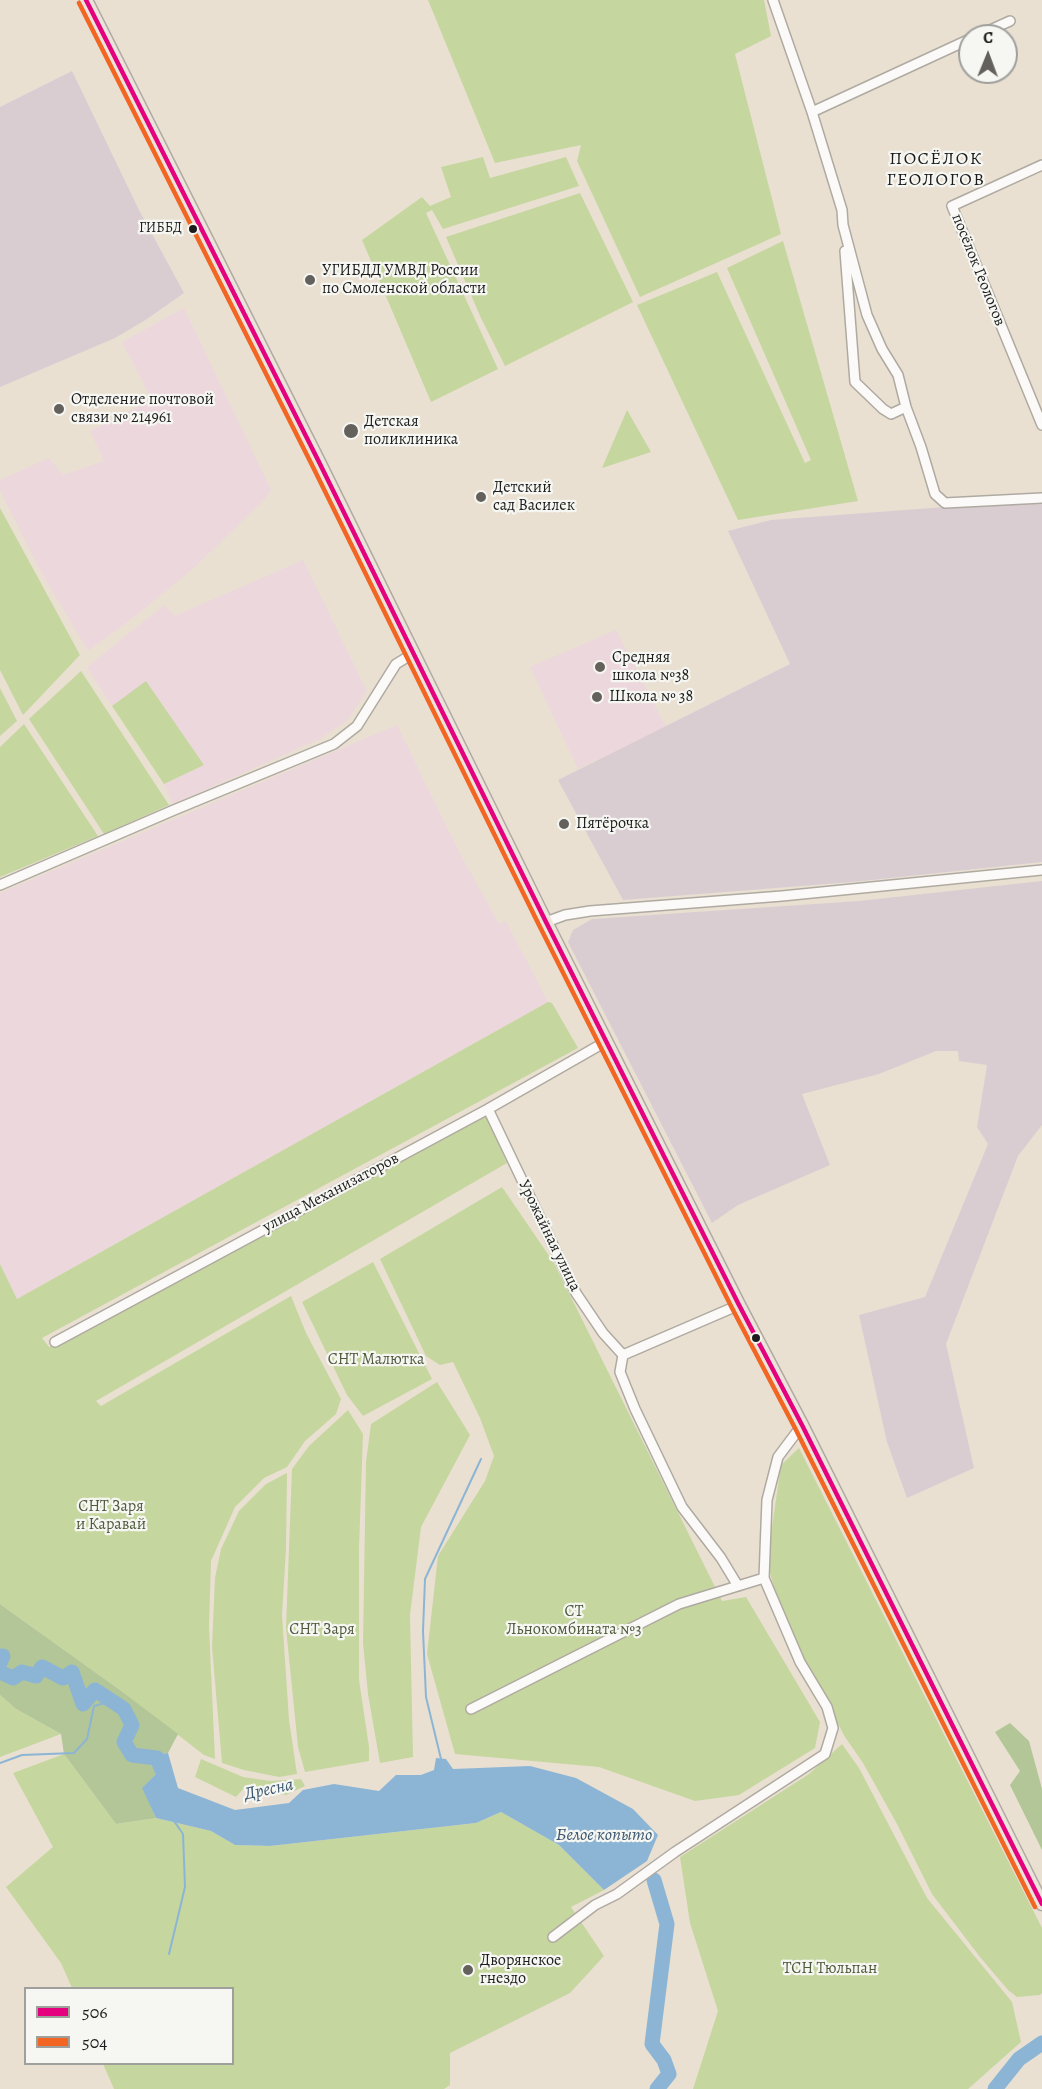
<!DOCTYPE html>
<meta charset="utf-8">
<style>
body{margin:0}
#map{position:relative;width:1042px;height:2089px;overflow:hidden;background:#e9e0d2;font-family:Alegreya,serif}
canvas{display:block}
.legend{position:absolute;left:24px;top:1987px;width:210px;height:78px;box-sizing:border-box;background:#f6f6f2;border:2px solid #9f9f9c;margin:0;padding:8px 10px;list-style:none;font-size:18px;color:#1c1c1c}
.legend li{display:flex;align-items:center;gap:12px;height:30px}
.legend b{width:30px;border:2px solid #9f9f9c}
.north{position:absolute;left:958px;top:24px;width:60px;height:60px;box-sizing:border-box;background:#f6f6f2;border:2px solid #9f9f9c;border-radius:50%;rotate:1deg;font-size:16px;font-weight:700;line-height:24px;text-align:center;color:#1c1c1c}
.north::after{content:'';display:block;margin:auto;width:21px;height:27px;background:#64615c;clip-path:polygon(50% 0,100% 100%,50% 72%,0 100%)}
</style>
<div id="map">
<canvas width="1042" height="2089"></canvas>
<ul class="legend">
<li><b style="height:8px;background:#e5007d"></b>506</li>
<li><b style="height:8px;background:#f26522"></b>504</li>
</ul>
<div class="north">С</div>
</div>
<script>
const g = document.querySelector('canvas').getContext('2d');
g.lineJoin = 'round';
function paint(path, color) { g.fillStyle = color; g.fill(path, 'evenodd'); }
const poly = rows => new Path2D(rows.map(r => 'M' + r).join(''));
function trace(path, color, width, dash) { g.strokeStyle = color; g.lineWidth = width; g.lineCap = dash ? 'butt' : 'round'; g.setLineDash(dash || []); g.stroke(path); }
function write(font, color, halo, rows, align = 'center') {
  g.font = font + ' Alegreya,serif'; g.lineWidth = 4.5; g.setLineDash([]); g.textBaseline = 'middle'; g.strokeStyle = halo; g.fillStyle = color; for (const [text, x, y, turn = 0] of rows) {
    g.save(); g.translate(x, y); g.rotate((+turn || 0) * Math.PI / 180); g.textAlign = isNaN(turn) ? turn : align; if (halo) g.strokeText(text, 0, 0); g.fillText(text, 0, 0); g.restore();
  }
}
const built = poly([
 [184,308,271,490,264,500,195,567,138,614,88,651,40,570,0,490,0,480,49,458,63,475,104,461,90,431,152,400,122,342],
 [303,560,367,691,347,721,320,739,173,804,164,784,204,765,146,682,112,706,87,667,164,605,175,616],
 [616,630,666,727,578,769,530,667],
 [397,725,459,852,499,924,506,921,548,1002,17,1299,0,1263,0,893]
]);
const industrial = poly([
 [72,71,139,210,184,293,147,319,115,338,0,387,0,107],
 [1042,502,1042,862,853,882,623,900,558,780,790,664,728,531,771,520,945,507],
 [1042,881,1042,1125,1018,1156,946,1344,974,1468,907,1498,887,1442,859,1315,925,1297,988,1144,977,1127,987,1065,959,1061,958,1051,936,1051,879,1074,802,1094,830,1165,738,1205,712,1223,568,942,573,930,592,919,859,901]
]);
const green = poly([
 [428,0,764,0,771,36,735,54,781,234,640,297,577,161,581,145,495,163],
 [483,157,490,178,566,157,579,186,443,229,432,210,426,213,498,369,431,402,362,240,422,197,430,206,451,197,441,167],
 [580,193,633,302,505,366,481,318,446,237],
 [783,241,858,501,738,520,637,305,717,272,805,463,811,460,727,268],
 [627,410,651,452,602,468],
 [0,508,80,655,23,715,0,670],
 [81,671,169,805,104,834,29,719],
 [146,681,204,765,164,784,112,706],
 [0,688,17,721,0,736],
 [24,724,98,836,0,877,0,747],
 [548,1002,552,1003,578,1048,42,1338,49,1347,483,1109,507,1163,96,1401,101,1406,291,1296,306,1333,341,1399,336,1414,305,1441,287,1467,264,1478,235,1507,211,1561,209,1627,215,1759,204,1755,120,1690,0,1604,0,1264,17,1299],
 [502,1187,554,1263,722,1601,746,1597,820,1722,815,1748,739,1795,695,1801,599,1767,455,1754,427,1654,438,1556,485,1481,494,1456,480,1418,453,1362,440,1365,426,1356,380,1259],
 [373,1262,432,1379,363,1416,347,1395,302,1302],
 [437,1382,470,1435,421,1527,410,1615,413,1757,380,1763,368,1694,363,1643,366,1462,371,1424],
 [348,1410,363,1434,359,1548,359,1680,369,1747,369,1761,305,1772,298,1747,286,1628,292,1469,309,1446],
 [799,1448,1042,1928,1042,1993,1040,1995,1017,1997,1008,1990,980,1957,932,1894,897,1824,863,1763,845,1737,784,1623,767,1562,781,1465],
 [287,1473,286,1549,282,1615,289,1720,297,1774,279,1777,244,1770,222,1763,212,1647,215,1578,221,1549,239,1511,266,1484],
 [0,1695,16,1709,61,1734,0,1757],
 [842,1744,859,1768,927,1898,1012,2002,1021,2042,968,2089,693,2089,718,2011,690,1923,680,1857,809,1774],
 [64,1754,116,1824,156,1818,211,1831,235,1845,270,1846,476,1823,501,1812,559,1845,604,1890,571,1907,604,1956,570,1993,450,2053,450,2085,444,2089,114,2089,103,2064,232,2064,232,1988,72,1988,61,1963,6,1887,53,1847,13,1773],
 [201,1759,243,1777,271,1781,301,1779,305,1786,286,1795,245,1787,236,1797,195,1777]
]);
const forest = poly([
 [0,1604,120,1690,178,1734,168,1753,151,1755,157,1773,143,1788,156,1818,116,1824,64,1754,61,1734,16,1709,0,1695],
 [1010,1723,1029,1741,1042,1789,1042,1850,1010,1785,1020,1771,995,1732]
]);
const water = poly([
 [168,1753,178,1788,235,1810,289,1803,303,1790,334,1784,379,1791,396,1775,421,1775,434,1770,436,1758,446,1759,453,1769,530,1766,576,1778,633,1809,658,1835,647,1861,604,1890,559,1845,501,1812,476,1823,270,1846,235,1845,211,1831,156,1818,142,1788,157,1773,151,1755]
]);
const stream = poly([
 [441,1759,426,1697,423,1631,425,1579,481,1459],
 [0,1763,22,1755,74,1753,87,1739,94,1706,112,1701],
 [169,1954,185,1887,183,1834,174,1821]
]);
const river = poly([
 [0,1656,3,1656,0,1663],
 [0,1672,13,1678,22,1672,36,1676,42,1667,63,1678,72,1672,83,1704,95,1690,124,1709,132,1725,124,1742,132,1755,157,1758,162,1770],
 [654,1880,667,1924,652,2044,664,2060,669,2074,657,2089],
 [995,2089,1019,2059,1042,2043]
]);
const minor = poly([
 [773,0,812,112,842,210,843,225,867,315,882,349,898,375,906,407,921,447,935,494,945,503,1042,498],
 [977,36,1010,21],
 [812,112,970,39],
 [1042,165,952,206,1042,425],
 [845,251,855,382,883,409,891,414,906,407],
 [0,885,174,810,334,744,357,726,396,664,414,653],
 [546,922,565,915,590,911,782,896,1042,870],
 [488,1109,576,1293,603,1333,623,1355,620,1372,635,1409,682,1507,721,1558,738,1586],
 [55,1342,488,1109,607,1041],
 [623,1355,739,1305],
 [471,1709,679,1604,764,1578],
 [553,1937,595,1905,617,1894,675,1852,825,1754,833,1728,827,1707,800,1662,764,1578,767,1500,778,1457,802,1425]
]);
const major = poly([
 [86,0,318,460,546,922,739,1305,802,1425,1042,1904]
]);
const bus1 = poly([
 [86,0,318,460,546,922,739,1305,802,1425,1042,1904]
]);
const bus2 = poly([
 [79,3,311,463,539,925,732,1308,795,1428,1035,1907]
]);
const markers = [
 [193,229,5,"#1c1c1c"],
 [310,280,6,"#64615c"],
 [59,409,6,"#64615c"],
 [351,431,8,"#64615c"],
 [481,497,6,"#64615c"],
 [600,667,6,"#64615c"],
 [597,697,6,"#64615c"],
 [564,824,6,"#64615c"],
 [756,1338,5,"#1c1c1c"],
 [468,1970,6,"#64615c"]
];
const busNames = [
 ["ГИББД",182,229]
];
const streetNames = [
 ["посёлок Геологов",978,270,68],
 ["улица Механизаторов",331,1193,-28],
 ["Урожайная улица",549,1236,64]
];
const poiNames = [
 ["УГИБДД УМВД России",322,271],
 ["по Смоленской области",322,289],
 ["Отделение почтовой",71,400],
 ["связи № 214961",71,418],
 ["Детская",364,422],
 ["поликлиника",364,440],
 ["Детский",493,488],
 ["сад Василек",493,506],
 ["Средняя",612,658],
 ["школа №38",612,676],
 ["Школа № 38",609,697],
 ["Пятёрочка",576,824],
 ["Дворянское",480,1961],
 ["гнездо",480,1979]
];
const parkNames = [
 ["СНТ Малютка",376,1360],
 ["СНТ Заря",111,1507],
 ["и Каравай",111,1525],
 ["СТ",574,1612],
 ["Льнокомбината №3",574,1630],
 ["СНТ Заря",322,1630],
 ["ТСН Тюльпан",830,1969]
];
const neighbourhoodNames = [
 ["ПОСЁЛОК",936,160],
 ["ГЕОЛОГОВ",936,181]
];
const waterNames = [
 ["Дресна",269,1790,-12],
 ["Белое копыто",604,1836]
];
paint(built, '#ecd7dc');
paint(industrial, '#dacdd2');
paint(green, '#c6d69f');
paint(forest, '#b3c697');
paint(water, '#8cb5d5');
trace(stream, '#8cb5d5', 2);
trace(river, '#8cb5d5', 15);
trace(minor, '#afaaa1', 12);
trace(major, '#afaaa1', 15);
trace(minor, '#fcfaf8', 9);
trace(major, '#ece4db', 12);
trace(bus1, '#e5007d', 4.5);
trace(bus2, '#f26522', 4.5);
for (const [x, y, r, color] of markers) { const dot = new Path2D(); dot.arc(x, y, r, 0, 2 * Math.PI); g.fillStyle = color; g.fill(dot); trace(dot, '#f6f6f2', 2); }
write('14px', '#1c1c1c', '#f6f6f2', busNames, 'right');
write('16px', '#1c1c1c', '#f6f6f2', streetNames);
write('16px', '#1c1c1c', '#f6f6f2', poiNames, 'left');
write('16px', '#4e5a3c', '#f6f6f2', parkNames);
g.letterSpacing = '1.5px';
write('18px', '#1c1c1c', '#f6f6f2', neighbourhoodNames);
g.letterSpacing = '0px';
write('italic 18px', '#3c5870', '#f6f6f2', waterNames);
</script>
